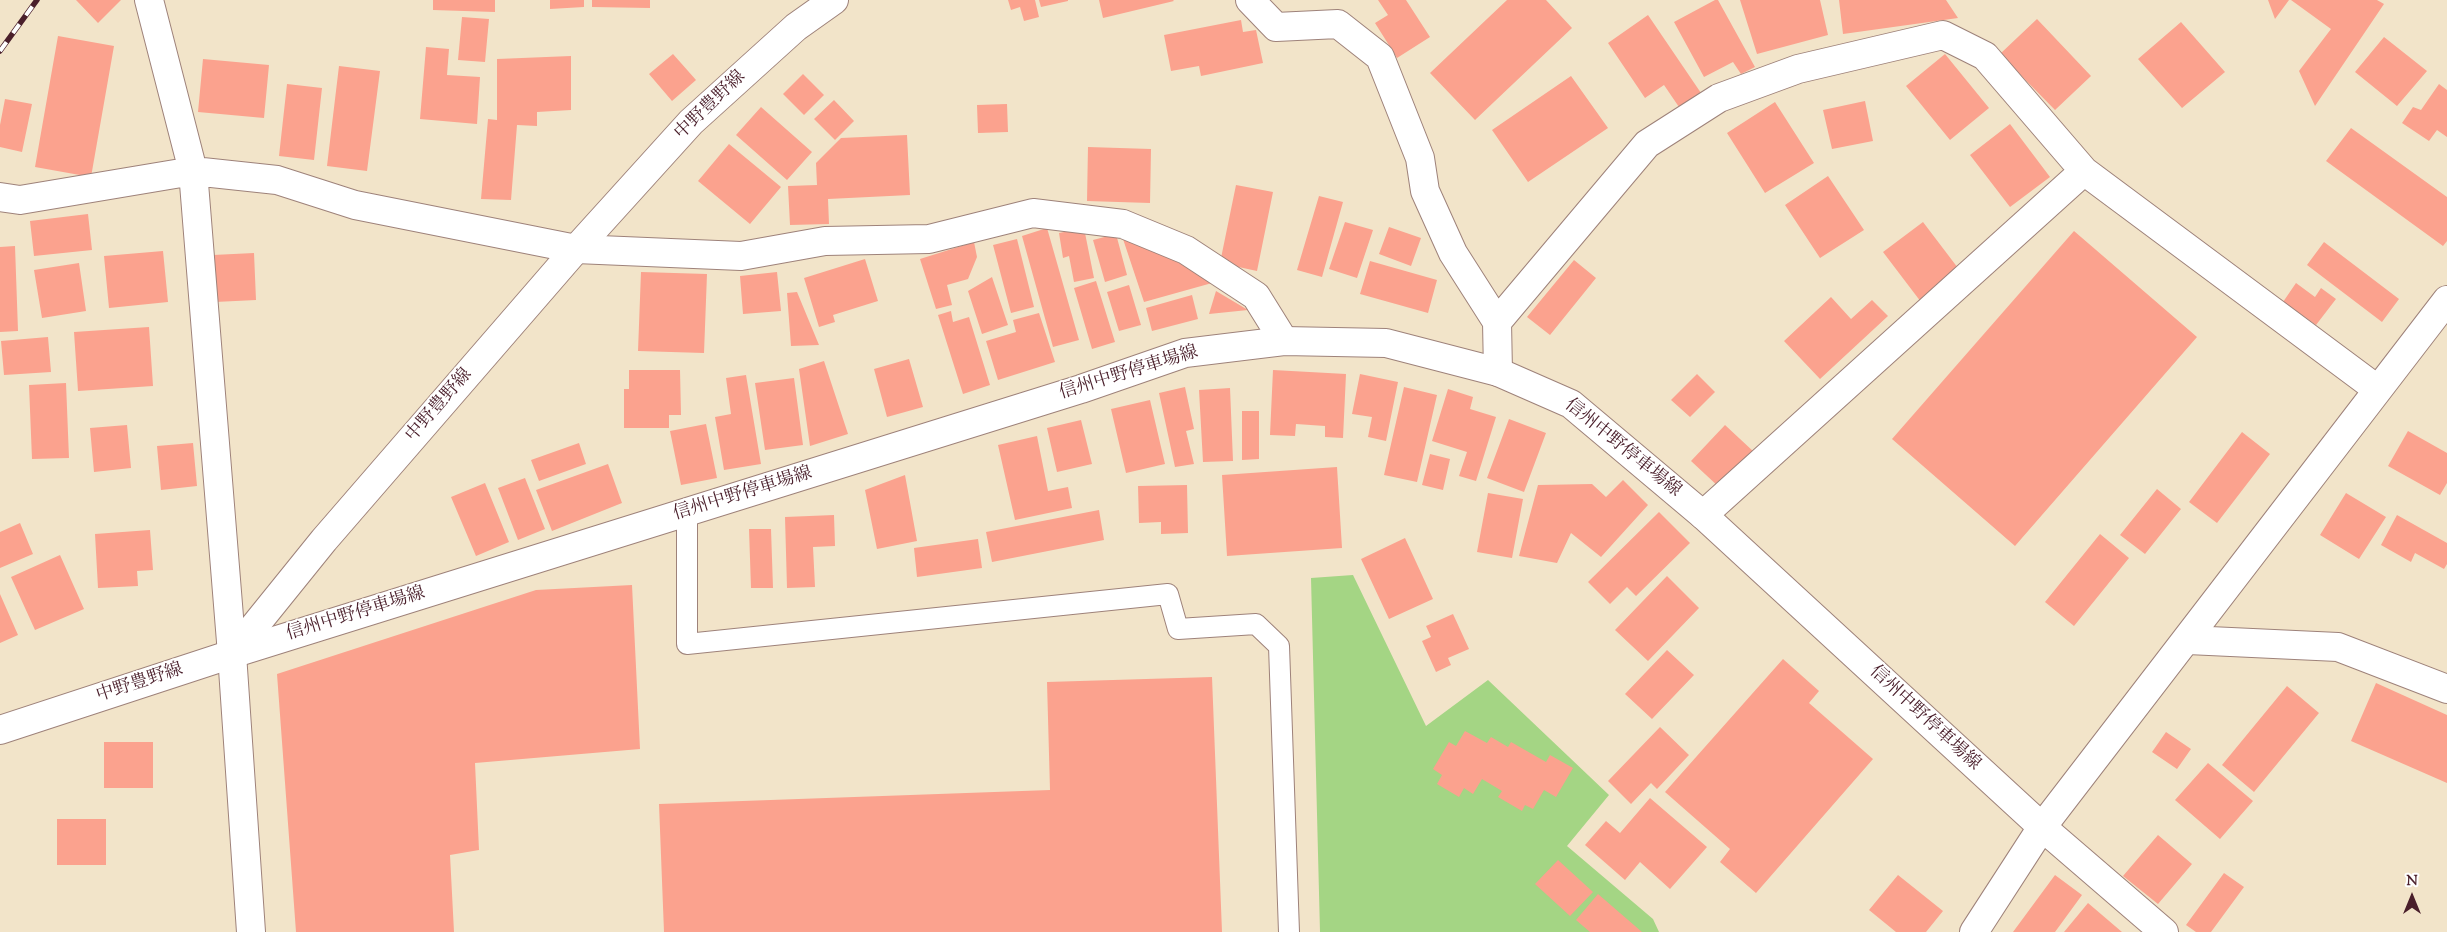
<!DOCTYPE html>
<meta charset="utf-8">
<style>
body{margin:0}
#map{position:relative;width:2447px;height:932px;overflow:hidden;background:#f2e4c9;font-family:"Sorts Mill Goudy",serif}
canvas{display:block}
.north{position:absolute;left:2387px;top:872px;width:50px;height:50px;-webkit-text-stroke:4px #fff;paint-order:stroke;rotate:0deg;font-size:14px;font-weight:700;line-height:20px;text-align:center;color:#4a1f2b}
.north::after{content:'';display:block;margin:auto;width:18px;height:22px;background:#4a1f2b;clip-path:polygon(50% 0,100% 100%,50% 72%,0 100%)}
</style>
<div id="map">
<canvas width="2447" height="932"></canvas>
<div class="north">N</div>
</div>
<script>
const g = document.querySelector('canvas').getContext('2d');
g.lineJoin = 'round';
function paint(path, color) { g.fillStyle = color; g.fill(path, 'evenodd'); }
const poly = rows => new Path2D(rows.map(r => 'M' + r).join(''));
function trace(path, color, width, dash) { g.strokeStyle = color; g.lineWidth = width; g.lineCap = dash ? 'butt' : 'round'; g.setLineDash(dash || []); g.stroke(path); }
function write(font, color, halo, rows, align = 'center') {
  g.font = font + ' "Sorts Mill Goudy","Noto Serif JP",serif'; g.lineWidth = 4; g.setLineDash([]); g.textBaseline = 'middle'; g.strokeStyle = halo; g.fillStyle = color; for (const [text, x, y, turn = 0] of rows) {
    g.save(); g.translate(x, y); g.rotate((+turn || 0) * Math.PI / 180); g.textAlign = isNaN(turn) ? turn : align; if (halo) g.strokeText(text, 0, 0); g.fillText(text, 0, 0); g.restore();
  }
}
const green = poly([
 [1353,575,1426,726,1488,680,1609,795,1567,846,1653,919,1659,932,1320,932,1311,578]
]);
const building = poly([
 [76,0,121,0,98,23],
 [433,0,495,0,495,12,433,10],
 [550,0,584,0,584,7,550,9],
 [592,0,650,0,650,8,592,7],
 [1008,0,1035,0,1039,17,1024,21,1020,7,1011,10],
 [1039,0,1068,0,1068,1,1041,7],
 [1099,0,1173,0,1174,1,1103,18],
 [1378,0,1406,0,1430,37,1397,58,1375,23,1388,15],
 [1507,0,1546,0,1572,28,1475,120,1430,73],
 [1715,0,1718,0,1755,67,1741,74,1733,62,1704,77,1674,22],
 [1740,0,1820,0,1828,35,1757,54],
 [1839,0,1946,0,1958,18,1843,34],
 [2268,0,2289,0,2275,19],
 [2291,0,2377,0,2384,4,2315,106,2299,71,2331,29],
 [1648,15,1701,93,1679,107,1664,85,1645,98,1608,43],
 [462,17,489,19,485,62,458,60],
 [2037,19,2091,76,2055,110,2000,54],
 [1241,20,1243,32,1256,30,1263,63,1201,76,1199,66,1171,71,1164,35],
 [2181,22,2225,72,2182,108,2138,59],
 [58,36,114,46,91,177,35,167],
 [2384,37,2427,71,2397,106,2355,72],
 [426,47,449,49,447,75,480,77,477,124,420,119],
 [673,54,696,80,672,101,649,74],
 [1945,54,1989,108,1950,140,1906,86],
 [571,56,571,110,537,112,537,126,517,125,511,200,481,199,488,119,497,120,497,59],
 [203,59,269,65,264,118,198,112],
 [339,66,380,71,367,171,327,166],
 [803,74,824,95,804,115,783,94],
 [1571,76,1608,128,1528,182,1492,130],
 [287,84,322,88,314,160,279,156],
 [2439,84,2447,90,2447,137,2437,130,2429,141,2402,123,2413,107,2421,110],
 [5,99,32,104,22,152,0,147,0,125],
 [834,100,854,121,835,140,814,119],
 [1865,101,1873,141,1832,149,1823,110],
 [1775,102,1814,163,1765,193,1727,133],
 [1007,104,1008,132,978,133,977,105],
 [761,107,812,152,787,180,736,135],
 [2010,124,2050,177,2010,207,1970,155],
 [2351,128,2447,197,2447,241,2443,246,2326,161],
 [907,135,910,195,828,199,829,224,790,225,788,186,817,185,816,163,841,138],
 [729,144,781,187,750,224,698,181],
 [1088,147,1151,149,1150,203,1087,201],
 [1828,176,1864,230,1820,258,1785,205],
 [1236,185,1273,192,1257,271,1220,263],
 [1319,196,1343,202,1322,277,1297,270],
 [88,214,92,250,34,256,30,221],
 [1345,222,1373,230,1357,278,1329,269],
 [1923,222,1961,272,1921,302,1883,252],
 [1389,227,1421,238,1411,266,1379,254],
 [1047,228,1079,340,1053,347,1022,236],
 [1084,228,1094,278,1074,282,1069,256,1063,258,1059,233],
 [2074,231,2197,337,2015,546,1892,439],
 [1116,234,1127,275,1105,282,1093,240],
 [1017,239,1034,307,1011,313,993,245],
 [1123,239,1171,258,1212,283,1144,302],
 [974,242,977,257,968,279,947,285,952,305,936,309,920,259],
 [2324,242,2399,299,2382,322,2307,265],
 [15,246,18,331,0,332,0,247],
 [163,251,168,302,109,308,104,256],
 [254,253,256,300,215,302,213,255],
 [865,259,878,301,833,315,835,322,819,327,804,278],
 [1574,260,1596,278,1550,335,1527,317],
 [1370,261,1437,280,1428,313,1360,294],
 [79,263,86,311,42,318,34,270],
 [641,272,707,274,704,353,638,351],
 [777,272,781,311,743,314,740,276],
 [992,277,1008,325,982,334,968,291],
 [1096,281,1115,342,1092,349,1074,288],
 [2296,283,2315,297,2321,288,2336,299,2316,325,2283,302],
 [1129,285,1141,325,1119,331,1107,292],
 [1216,291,1248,310,1209,314],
 [797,292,819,345,791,346,787,293],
 [1192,295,1198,319,1152,331,1146,308],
 [1831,297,1851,319,1872,300,1888,316,1820,379,1784,341],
 [951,311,953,322,969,317,990,385,963,394,938,315],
 [1039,313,1055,362,998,380,986,341,1016,332,1013,320],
 [149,327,153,386,78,391,74,332],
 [48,337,51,372,4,375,1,341],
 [909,359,923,407,887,417,874,369],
 [824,361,848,434,810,446,799,369],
 [629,370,680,370,681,415,669,415,669,428,624,428,624,389,629,389],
 [1273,370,1346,374,1343,438,1325,437,1325,426,1296,424,1295,436,1270,435],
 [1360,374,1398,382,1386,441,1368,437,1372,417,1352,414],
 [1697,374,1715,392,1690,417,1671,400],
 [746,375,761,464,724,470,715,417,731,414,726,378],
 [794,378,803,445,765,450,755,383],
 [66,383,69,458,32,459,29,385],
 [1185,387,1194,429,1186,431,1194,464,1175,467,1159,393],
 [1404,387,1437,395,1417,482,1384,475],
 [1230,388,1233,461,1203,462,1199,390],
 [1448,389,1473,397,1470,409,1496,417,1476,481,1459,476,1467,452,1432,441],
 [1150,400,1165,464,1126,473,1111,409],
 [1242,411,1259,411,1259,459,1242,460],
 [1509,419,1546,433,1524,492,1487,478],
 [1081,420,1092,464,1057,472,1047,428],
 [706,424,717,478,681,485,670,431],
 [127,425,131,468,94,472,90,428],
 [1725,425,1754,452,1720,488,1691,461],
 [2408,431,2447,453,2447,483,2440,495,2388,466],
 [2242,432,2270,454,2217,523,2189,502],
 [1037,436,1048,491,1068,487,1072,508,1015,520,998,445],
 [193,443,197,486,161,490,157,446],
 [579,443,586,464,539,481,531,460],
 [1430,454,1450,459,1443,490,1422,485],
 [608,464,622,503,552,531,536,490],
 [1337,467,1342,548,1227,556,1222,475],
 [905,475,917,541,877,549,865,490],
 [525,478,545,529,518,540,498,488],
 [1623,480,1648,505,1601,557,1571,533,1557,563,1519,556,1538,485,1592,484,1606,497],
 [485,483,509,542,476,556,451,497],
 [1187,485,1188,533,1161,534,1161,522,1139,523,1138,486],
 [2157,489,2181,509,2145,554,2120,535],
 [1488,493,1523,499,1512,558,1477,552],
 [2346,493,2386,517,2359,559,2320,535],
 [1099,510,1104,540,992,562,986,532],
 [1659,512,1690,543,1636,596,1627,587,1610,604,1588,582],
 [834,515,835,546,813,547,815,587,787,588,785,517],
 [2397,515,2447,543,2447,564,2444,569,2415,553,2411,562,2381,545],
 [20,523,33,554,0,568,0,532],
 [749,529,771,529,773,588,751,588],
 [150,530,153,570,137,571,138,586,98,588,95,534],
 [2100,534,2129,558,2074,626,2045,602],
 [1405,538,1433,599,1389,619,1361,559],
 [978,539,982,568,917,577,914,548],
 [60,555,84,609,35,630,11,577],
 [1667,576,1699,608,1648,661,1615,630],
 [632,585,640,749,475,763,479,850,450,855,454,932,296,932,277,674,536,590],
 [0,594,18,635,0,643],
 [1453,614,1469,649,1448,658,1451,665,1436,672,1422,641,1431,637,1426,626],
 [1667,650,1694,675,1652,719,1625,694],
 [1783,659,1819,691,1809,703,1873,759,1756,893,1720,862,1730,849,1665,792],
 [1212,677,1222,932,664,932,659,804,1050,790,1047,682],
 [2376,683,2447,715,2447,783,2351,741],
 [2287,686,2319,713,2254,792,2222,765],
 [1660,727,1689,755,1657,789,1651,783,1631,804,1608,781],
 [1465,731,1487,743,1491,737,1508,747,1511,742,1546,762,1550,755,1573,768,1556,797,1544,790,1533,809,1525,805,1522,811,1498,797,1502,791,1482,779,1473,794,1464,788,1459,797,1437,784,1442,775,1433,769,1449,742,1456,746],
 [2166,732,2191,749,2177,769,2152,752],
 [104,742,153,742,153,788,104,788],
 [2208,763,2253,801,2220,839,2175,800],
 [1650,798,1707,847,1670,889,1640,862,1625,880,1585,845,1606,821,1620,833],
 [57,819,106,819,106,865,57,865],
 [2158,835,2192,864,2158,904,2123,876],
 [1558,860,1593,892,1570,916,1535,884],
 [2224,873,2244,887,2211,932,2196,932,2186,925],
 [1898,875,1943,911,1926,932,1896,932,1869,910],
 [2055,875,2082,895,2055,932,2013,932],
 [1598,894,1642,932,1590,932,1576,920],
 [2088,903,2122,932,2064,932]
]);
const service = poly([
 [687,512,687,644,1168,594,1178,629,1256,624,1279,646,1289,932]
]);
const minor = poly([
 [149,0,193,171,232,654],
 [1250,0,1276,27,1338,24,1380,57,1420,158,1425,191,1453,253,1497,322,1498,372],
 [0,197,20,200,193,171,277,180,355,205,576,249,741,256,825,241,929,239,1033,213,1123,224,1186,250,1256,296,1284,341],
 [1497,322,1647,144,1719,98,1798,69,1943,35,1985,56,2084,171,2377,389],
 [1703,515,2084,171],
 [2188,640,2338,647,2447,689]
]);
const tertiary = poly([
 [232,654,251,932],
 [2042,827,2447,300]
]);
const secondary = poly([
 [232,654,1081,389,1185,353,1284,341,1386,343,1498,372,1571,404,1703,515,2042,827,2164,932],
 [1974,932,2042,827]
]);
const primary = poly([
 [0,730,232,654,324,540,576,249,691,122,796,27,834,0]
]);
const rail = poly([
 [0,51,37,0]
]);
const streetNames = [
 ["中野豊野線",711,106,-44],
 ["信州中野停車場線",1129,374,-17],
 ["中野豊野線",440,406,-49],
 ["信州中野停車場線",1622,449,39],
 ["信州中野停車場線",743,495,-17],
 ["信州中野停車場線",356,615,-17],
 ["中野豊野線",140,684,-18],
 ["信州中野停車場線",1924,719,43]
];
paint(green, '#a4d584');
paint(building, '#fba28e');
trace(service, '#9e827a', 22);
trace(minor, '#9e827a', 30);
trace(tertiary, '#9e827a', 30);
trace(secondary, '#9e827a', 30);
trace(primary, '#9e827a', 30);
trace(service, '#fff', 20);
trace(minor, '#fff', 28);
trace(tertiary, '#fff', 28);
trace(secondary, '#fff', 28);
trace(primary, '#fff', 28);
trace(rail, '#4a1f2b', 5.5);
trace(rail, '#fff', 4, [11]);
write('18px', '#4a1f2b', '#fff', streetNames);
</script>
